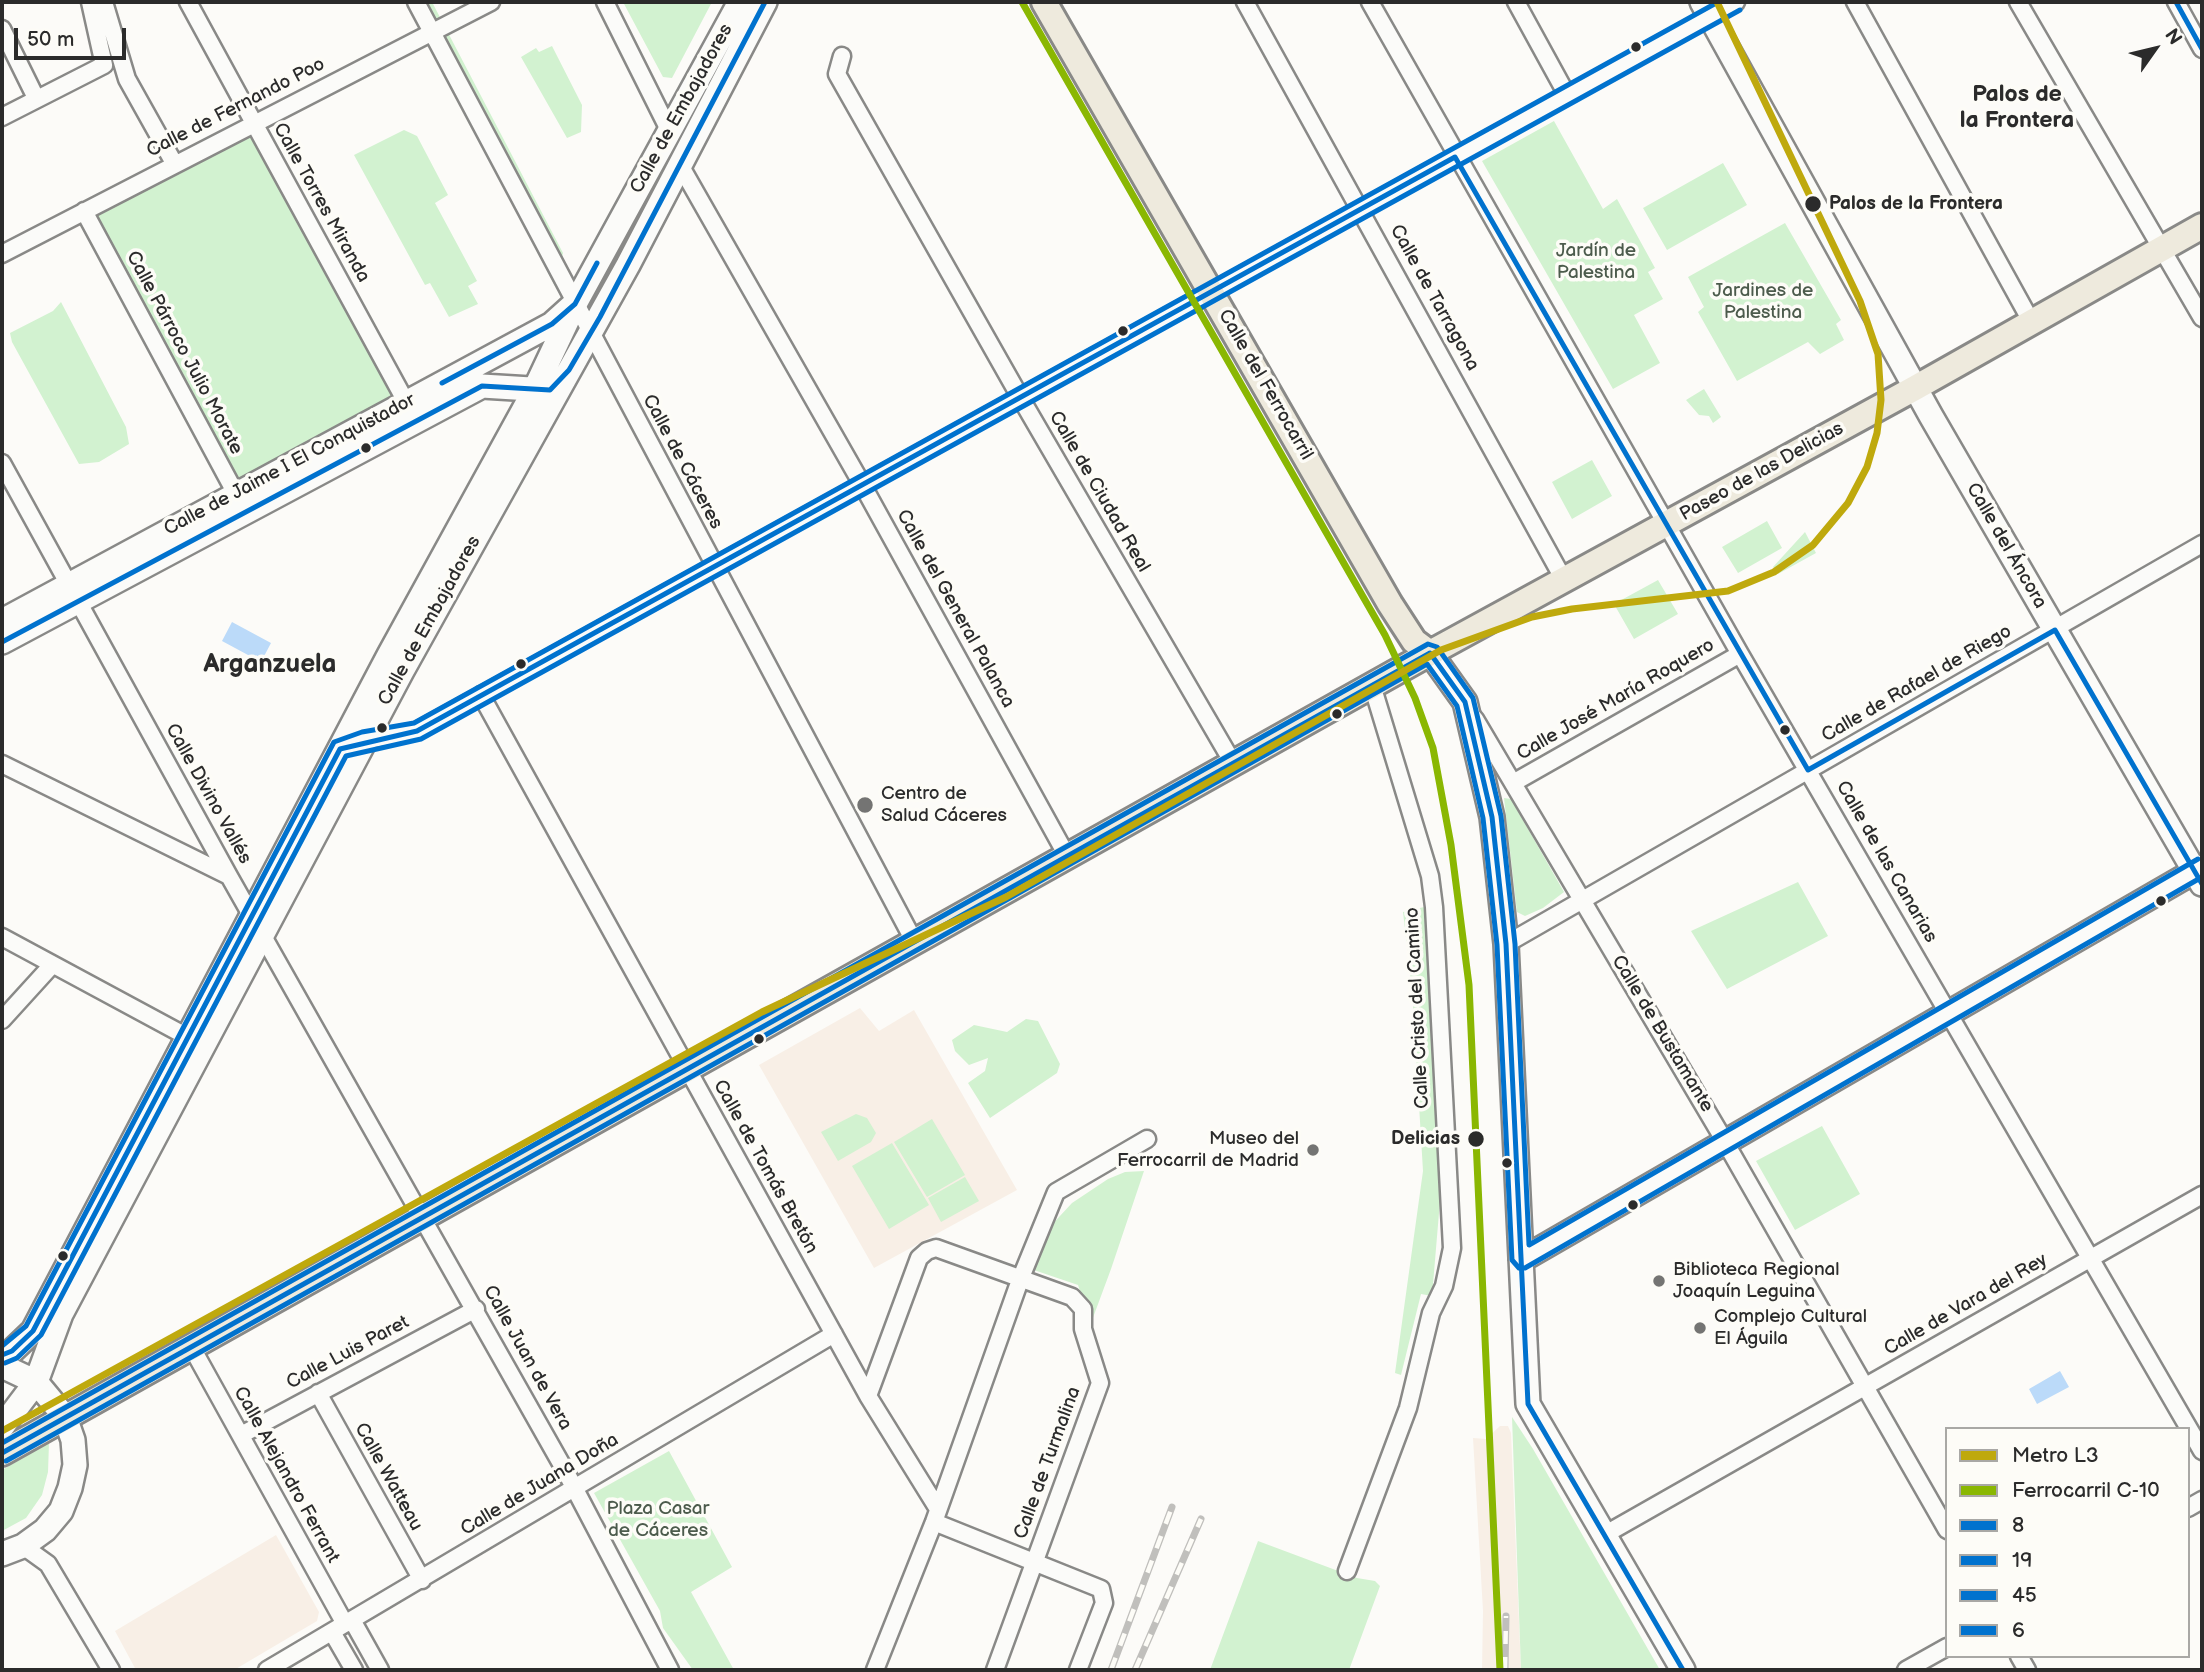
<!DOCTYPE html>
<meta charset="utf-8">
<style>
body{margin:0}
#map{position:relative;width:2204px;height:1672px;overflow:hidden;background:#fcfbf8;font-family:"Balsamiq Sans",sans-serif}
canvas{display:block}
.frame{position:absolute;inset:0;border:4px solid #2b2b2b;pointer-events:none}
.legend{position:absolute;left:1945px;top:1427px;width:245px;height:231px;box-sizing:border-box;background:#fdfcf7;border:2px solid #a9a8a5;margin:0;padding:9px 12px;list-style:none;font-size:21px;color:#2b2b2b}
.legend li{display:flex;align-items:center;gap:14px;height:35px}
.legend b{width:35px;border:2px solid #a9a8a5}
.north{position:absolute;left:2120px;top:14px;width:70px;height:70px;-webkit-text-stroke:5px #fdfcf7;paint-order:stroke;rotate:56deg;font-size:19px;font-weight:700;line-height:28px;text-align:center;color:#2b2b2b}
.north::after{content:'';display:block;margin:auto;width:24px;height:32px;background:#2b2b2b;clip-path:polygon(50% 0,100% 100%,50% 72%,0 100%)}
.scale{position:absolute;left:14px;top:28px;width:112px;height:32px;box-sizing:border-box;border:4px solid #2b2b2b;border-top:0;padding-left:9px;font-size:21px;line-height:24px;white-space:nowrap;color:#2b2b2b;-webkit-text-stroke:5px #fdfcf7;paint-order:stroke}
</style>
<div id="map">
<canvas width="2204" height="1672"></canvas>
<div class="frame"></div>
<ul class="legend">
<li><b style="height:9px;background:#bfa90d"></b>Metro L3</li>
<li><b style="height:9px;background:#8ab702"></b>Ferrocarril C-10</li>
<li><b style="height:9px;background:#0072ce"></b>8</li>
<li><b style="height:9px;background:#0072ce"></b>19</li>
<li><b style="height:9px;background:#0072ce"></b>45</li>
<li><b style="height:9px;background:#0072ce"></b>6</li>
</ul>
<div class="north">N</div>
<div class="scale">50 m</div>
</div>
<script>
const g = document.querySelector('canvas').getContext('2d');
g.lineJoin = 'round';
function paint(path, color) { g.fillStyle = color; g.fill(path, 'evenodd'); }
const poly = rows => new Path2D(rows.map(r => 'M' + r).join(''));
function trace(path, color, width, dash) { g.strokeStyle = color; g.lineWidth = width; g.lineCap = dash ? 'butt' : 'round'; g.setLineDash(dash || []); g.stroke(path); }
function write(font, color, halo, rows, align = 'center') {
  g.font = font + ' "Balsamiq Sans",sans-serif'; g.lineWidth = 7; g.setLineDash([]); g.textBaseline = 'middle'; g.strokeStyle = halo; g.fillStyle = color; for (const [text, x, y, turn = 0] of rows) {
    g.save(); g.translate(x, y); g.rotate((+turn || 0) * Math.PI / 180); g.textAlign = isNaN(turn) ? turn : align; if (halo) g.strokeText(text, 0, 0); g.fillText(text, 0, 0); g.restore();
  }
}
const built = poly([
 [860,1008,879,1031,914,1010,1017,1190,874,1268,759,1065],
 [1500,1426,1508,1426,1511,1433,1521,1670,1482,1670,1483,1611,1473,1438,1486,1439],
 [276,1535,319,1612,317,1621,234,1670,136,1670,115,1631]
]);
const green = poly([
 [407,2,432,2,563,253,555,286],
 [623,2,712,2,672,78,663,77],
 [552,46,582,105,581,132,567,138,521,57,536,48,539,52],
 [1554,121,1603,209,1617,199,1655,268,1648,272,1663,299,1634,315,1660,363,1613,389,1482,161],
 [253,124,406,402,236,494,84,211],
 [404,130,417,136,448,195,435,203,477,281,468,286,478,304,449,317,430,283,425,285,354,155],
 [1723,163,1747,205,1667,250,1643,208],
 [1785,223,1841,320,1836,324,1844,340,1820,354,1808,342,1737,381,1698,312,1704,307,1688,277],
 [61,302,126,427,129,444,99,462,79,464,12,342,10,333,53,311],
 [1704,389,1721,417,1713,423,1709,416,1699,415,1686,400],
 [1592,460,1612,496,1572,519,1552,482],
 [1767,521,1782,548,1738,573,1722,547],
 [1805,532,1816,553,1778,574,1773,567],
 [1658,580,1678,614,1634,639,1614,604],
 [1504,798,1511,799,1564,892,1543,908,1525,916,1517,912],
 [1798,882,1828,936,1727,989,1691,931],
 [1424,907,1440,1201,1432,1296,1421,1294,1401,1375,1395,1373,1423,1171,1412,989,1403,912],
 [1026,1019,1038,1021,1060,1064,1057,1073,990,1118,968,1083,985,1071,988,1058,969,1065,955,1051,952,1040,974,1025,1007,1032],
 [856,1114,867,1118,876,1133,871,1142,838,1161,821,1132],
 [932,1119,965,1175,927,1197,894,1142],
 [1822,1126,1860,1194,1795,1230,1756,1161],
 [892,1143,929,1205,889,1229,852,1166],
 [1144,1171,1111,1269,1091,1323,1078,1285,1028,1268,1046,1231,1072,1203,1108,1179,1125,1172],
 [965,1177,979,1201,941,1222,928,1198],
 [1512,1417,1533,1449,1660,1670,1521,1670],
 [49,1443,48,1472,42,1495,26,1518,2,1531,2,1470],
 [669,1451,732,1567,691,1592,734,1670,693,1670,663,1628,660,1611,594,1493],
 [1258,1541,1357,1578,1375,1581,1380,1586,1349,1670,1210,1670]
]);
const water = poly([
 [232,622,271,643,261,662,222,641],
 [2060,1371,2069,1387,2037,1404,2029,1389]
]);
const street = poly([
 [104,2,127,79,174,163],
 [188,2,406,402,407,413],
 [416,2,914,941],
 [605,2,670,132],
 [1245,2,1564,580],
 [1370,2,1740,654,2202,1451],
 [1516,2,1567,95],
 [1855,2,2032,323],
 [2018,2,2202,318],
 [2176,2,2202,49],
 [2,29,36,98],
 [842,56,837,74,1020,397,1233,763],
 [2,117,104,65,90,2],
 [680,165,863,486,1067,856],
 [84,211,236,494,242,500],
 [2,254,491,2],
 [2,463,229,876,567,1474,670,1670],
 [481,695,868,1396,938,1509],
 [1475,719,1724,1140,1947,1530],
 [364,741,417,731,1736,2],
 [2,764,229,876],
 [1513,783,1740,654],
 [2,937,195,1041],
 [1506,944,2202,544],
 [2,1020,52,965],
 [191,1346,345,1624],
 [318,1393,422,1580],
 [868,1396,919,1258,927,1251,936,1248,1072,1297,1083,1309,1083,1329,1100,1383,995,1670],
 [241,1435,476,1309],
 [2188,1508,2202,1500],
 [934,1522,1101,1589,1104,1603,1078,1670],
 [1604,1535,2202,1195],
 [23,1546,48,1564,111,1670],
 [1347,1571,1408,1408,1431,1313,1444,1286,1452,1248,1434,907,1430,876,1372,685],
 [352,1620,380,1670],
 [332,1632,354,1670],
 [2019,1656,2027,1670],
 [267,1670,834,1334],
 [875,1670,934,1522,1020,1280,1056,1192,1147,1139],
 [1906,1670,1947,1647]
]);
const secondary = poly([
 [1702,2,1931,416,2202,884],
 [2,621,552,324,572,306],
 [2,642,482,386,547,390],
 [1430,653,1465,702,1492,817,1506,944,1528,1404,1683,1670],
 [1521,1260,2202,867],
 [2,1355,12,1351,33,1331,389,655,534,391,575,304,740,2],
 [2,1366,36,1382,65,1417,73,1440,75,1465,70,1488,61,1511,45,1530,23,1546,2,1554],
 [2,1427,36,1382,61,1314,402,671,628,265,765,2]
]);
const primary = poly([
 [1044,2,1390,604,1414,641,1430,653],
 [2,1453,1430,653,1915,388,2202,226]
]);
const rail = poly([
 [1111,1670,1172,1507],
 [1135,1670,1201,1519],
 [1505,1670,1506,1616]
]);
const bus1 = poly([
 [2,1355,12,1351,33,1331,340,749,417,731,1455,157,1808,770,2055,630,2202,884],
 [2,1453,1430,653,1465,702,1492,817,1506,944,1528,1404,1683,1670]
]);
const bus2 = poly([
 [5,1363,17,1358,41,1335,346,756,421,739,1740,10],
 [6,1461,1427,664,1457,706,1483,818,1497,945,1512,1260,1519,1268,1525,1268,2202,877]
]);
const bus3 = poly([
 [2,1346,26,1326,334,742,362,732,414,723,1718,2],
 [2,1443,1428,644,1437,647,1473,698,1501,816,1515,944,1529,1245,2198,859]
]);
const bus4 = poly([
 [2176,2,2202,49],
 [442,383,552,324,575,304,597,263],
 [2,642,482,386,550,390,569,370,600,317,765,2]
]);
const rail1 = poly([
 [1022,2,1385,635,1415,698,1433,748,1451,845,1469,985,1500,1670]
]);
const metro1 = poly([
 [2,1431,762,1012,1006,897,1441,650,1532,617,1572,609,1728,591,1774,572,1813,545,1848,503,1867,467,1877,433,1881,400,1878,354,1860,301,1717,2]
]);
const markers = [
 [1636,47,6,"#2b2b2b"],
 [1813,204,9,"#2b2b2b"],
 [1123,331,6,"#2b2b2b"],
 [366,448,6,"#2b2b2b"],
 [521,664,6,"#2b2b2b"],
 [1337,714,6,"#2b2b2b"],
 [382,728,6,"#2b2b2b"],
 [1785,730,6,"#2b2b2b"],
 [865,805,9,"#747473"],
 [2161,901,6,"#2b2b2b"],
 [759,1039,6,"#2b2b2b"],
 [1476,1139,9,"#2b2b2b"],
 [1313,1150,7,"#747473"],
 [1507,1163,6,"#2b2b2b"],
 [1633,1205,6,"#2b2b2b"],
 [63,1256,6,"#2b2b2b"],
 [1659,1281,7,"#747473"],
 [1700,1328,7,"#747473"]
];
const streetNames = [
 ["Calle de Fernando Poo",236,108,-27],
 ["Calle de Embajadores",682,109,-61],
 ["Calle Torres Miranda",321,203,61],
 ["Calle de Tarragona",1434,298,61],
 ["Calle Párroco Julio Morate",184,353,62],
 ["Calle del Ferrocarril",1265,385,60],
 ["Calle de Cáceres",682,462,62],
 ["Calle de Jaime I El Conquistador",290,465,-28],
 ["Paseo de las Delicias",1762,472,-29],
 ["Calle de Ciudad Real",1099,492,60],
 ["Calle del Áncora",2006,546,60],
 ["Calle del General Palanca",955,609,61],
 ["Calle de Embajadores",430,621,-61],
 ["Calle de Rafael de Riego",1917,684,-30],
 ["Calle José María Roquero",1616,700,-30],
 ["Calle Divino Vallés",208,794,61],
 ["Calle de las Canarias",1886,862,60],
 ["Calle Cristo del Camino",1418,1008,-93],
 ["Calle de Bustamante",1662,1034,59],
 ["Calle de Tomás Bretón",765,1167,61],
 ["Calle de Vara del Rey",1966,1305,-30],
 ["Calle Luis Paret",348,1353,-28],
 ["Calle Juan de Vera",527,1358,61],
 ["Calle de Turmalina",1048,1463,-70],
 ["Calle Alejandro Ferrant",286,1475,61],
 ["Calle Watteau",388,1477,61],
 ["Calle de Juana Doña",540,1485,-31]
];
const stopNames = [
 ["Palos de la Frontera",1829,204],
 ["Delicias",1460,1139,"right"]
];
const parkNames = [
 ["Jardín de",1596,251],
 ["Palestina",1596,273],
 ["Jardines de",1763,291],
 ["Palestina",1763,313],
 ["Plaza Casar",658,1509],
 ["de Cáceres",658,1531]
];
const poiNames = [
 ["Centro de",881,794],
 ["Salud Cáceres",881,816],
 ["Museo del",1299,1139,"right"],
 ["Ferrocarril de Madrid",1299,1161,"right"],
 ["Biblioteca Regional",1673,1270],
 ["Joaquín Leguina",1673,1292],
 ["Complejo Cultural",1714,1317],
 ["El Águila",1714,1339]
];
const quarterNames = [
 ["Palos de",2017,95],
 ["la Frontera",2017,121]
];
const districtNames = [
 ["Arganzuela",270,665]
];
paint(built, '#f8efe6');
paint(green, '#d2f2d0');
paint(water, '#bbdaf9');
trace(street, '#898987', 21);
trace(secondary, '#898987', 28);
trace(primary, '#898987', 30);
trace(street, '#fbfbf9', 16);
trace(secondary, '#fbfbf9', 23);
trace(primary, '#eeeadd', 24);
trace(rail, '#c0bfbc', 7);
trace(rail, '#fdfcf7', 4.5, [13]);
trace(bus1, '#0072ce', 5);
trace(bus2, '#0072ce', 5);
trace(bus3, '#0072ce', 5);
trace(bus4, '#0072ce', 5);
trace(rail1, '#8ab702', 7);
trace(metro1, '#bfa90d', 7);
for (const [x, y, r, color] of markers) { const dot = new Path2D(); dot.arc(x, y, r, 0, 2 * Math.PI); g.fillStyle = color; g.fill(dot); trace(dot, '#fdfcf7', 2.5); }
write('19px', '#2b2b2b', '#fdfcf7', streetNames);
write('bold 19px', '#2b2b2b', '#fdfcf7', stopNames, 'left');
write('19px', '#4c5b4c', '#fdfcf7', parkNames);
write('19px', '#2b2b2b', '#fdfcf7', poiNames, 'left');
write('bold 23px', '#2b2b2b', '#fdfcf7', quarterNames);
write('bold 26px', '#2b2b2b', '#fdfcf7', districtNames);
</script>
